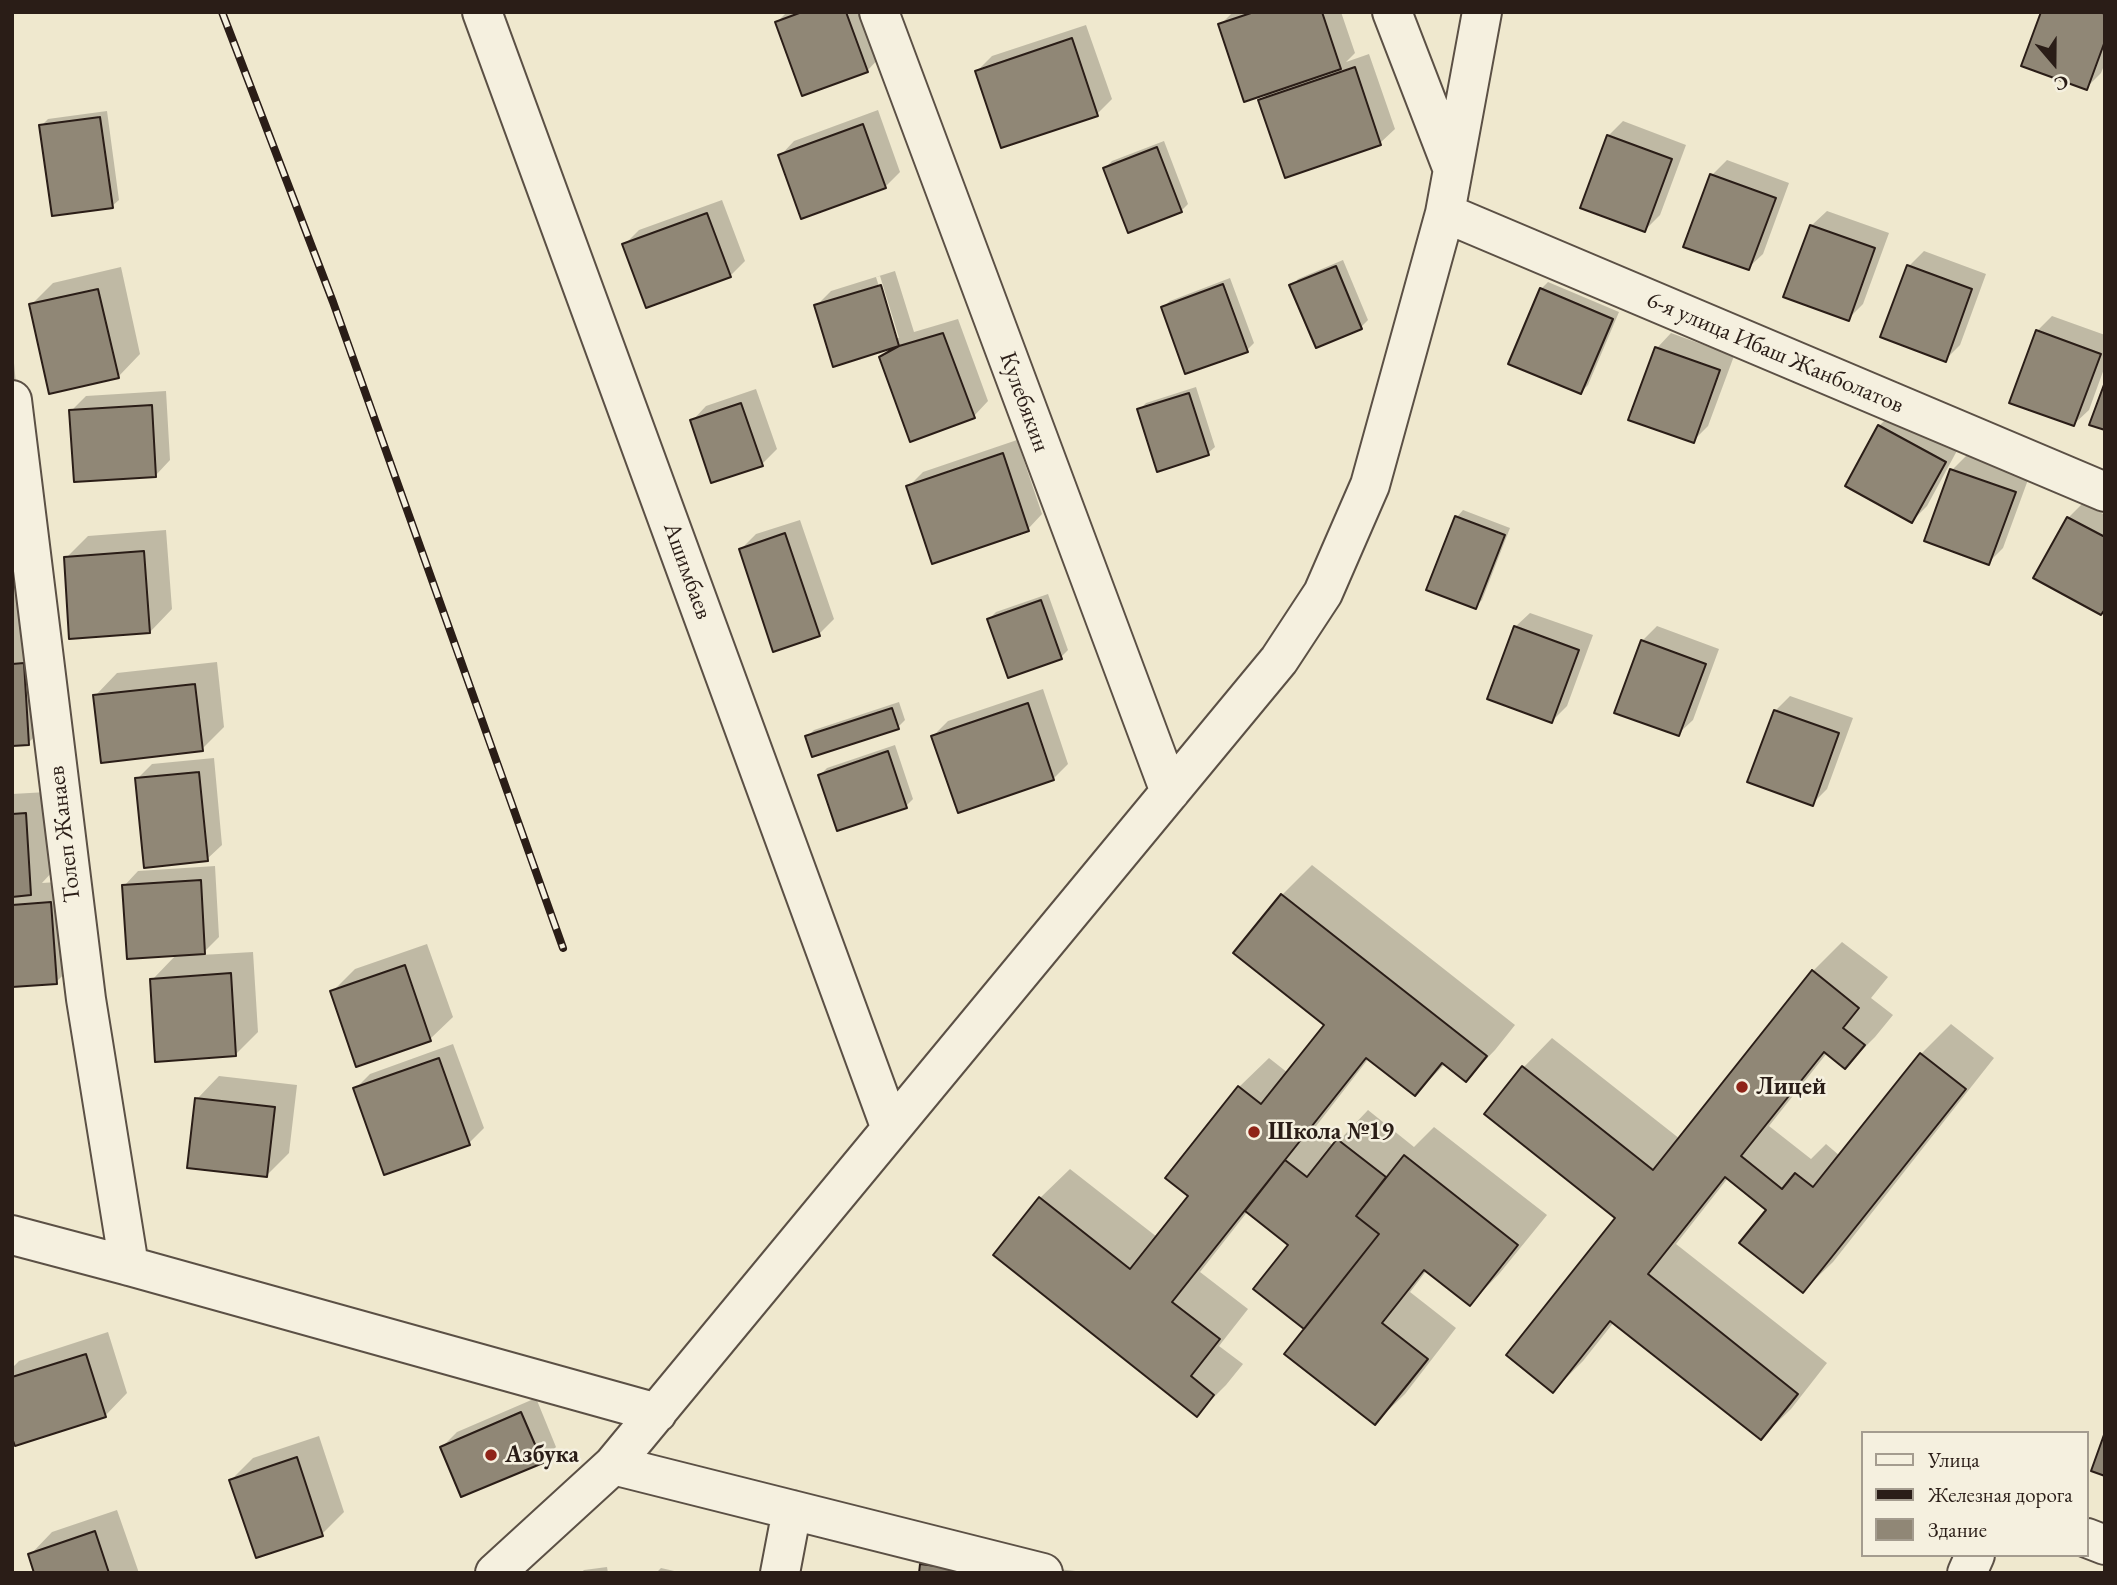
<!DOCTYPE html>
<meta charset="utf-8">
<style>
body{margin:0}
#map{position:relative;width:2117px;height:1585px;overflow:hidden;background:#efe8ce;font-family:"EB Garamond",serif}
canvas{display:block}
.frame{position:absolute;inset:0;border:14px solid #2a1d17;pointer-events:none}
.legend{position:absolute;left:1861px;top:1431px;width:228px;height:126px;box-sizing:border-box;background:#f5f0df;border:2px solid #a49c8f;margin:0;padding:9px 12px;list-style:none;font-size:21px;color:#2a1d17}
.legend li{display:flex;align-items:center;gap:14px;height:35px}
.legend b{width:35px;border:2px solid #a49c8f}
.north{position:absolute;left:2019px;top:28px;width:70px;height:70px;-webkit-text-stroke:5px #f5f0df;paint-order:stroke;rotate:160deg;font-size:19px;font-weight:700;line-height:28px;text-align:center;color:#2a1d17}
.north::after{content:'';display:block;margin:auto;width:24px;height:32px;background:#2a1d17;clip-path:polygon(50% 0,100% 100%,50% 72%,0 100%)}
</style>
<div id="map">
<canvas width="2117" height="1585"></canvas>
<div class="frame"></div>
<ul class="legend">
<li><b style="height:9px;background:#f5f0df"></b>Улица</li>
<li><b style="height:9px;background:#2a1d17"></b>Железная дорога</li>
<li><b style="height:19px;background:#908776"></b>Здание</li>
</ul>
<div class="north">С</div>
</div>
<script>
const g = document.querySelector('canvas').getContext('2d');
g.lineJoin = 'round';
function paint(path, color) { g.fillStyle = color; g.fill(path, 'evenodd'); }
const poly = rows => new Path2D(rows.map(r => 'M' + r).join(''));
function trace(path, color, width, dash) { g.strokeStyle = color; g.lineWidth = width; g.lineCap = dash ? 'butt' : 'round'; g.setLineDash(dash || []); g.stroke(path); }
function write(font, color, halo, rows, align = 'center') {
  g.font = font + ' "EB Garamond",serif'; g.lineWidth = 5; g.setLineDash([]); g.textBaseline = 'middle'; g.strokeStyle = halo; g.fillStyle = color; for (const [text, x, y, turn = 0] of rows) {
    g.save(); g.translate(x, y); g.rotate((+turn || 0) * Math.PI / 180); g.textAlign = isNaN(turn) ? turn : align; if (halo) g.strokeText(text, 0, 0); g.fillText(text, 0, 0); g.restore();
  }
}
const shadow = poly([
 [787,12,866,12,881,56,867,71,777,22],
 [1233,12,1341,12,1355,53,1346,62,1369,54,1395,129,1380,143,1260,101,1269,92,1220,25],
 [2043,12,2105,12,2105,63,2101,73,2086,88],
 [1086,25,1112,99,1097,114,977,71,992,56],
 [878,110,900,172,885,187,780,156,794,141],
 [107,111,119,200,112,206,41,126,48,119],
 [1623,121,1686,145,1660,215,1645,230,1608,136],
 [1164,141,1188,204,1181,211,1105,168,1112,161],
 [1727,160,1789,183,1763,254,1748,268,1712,175],
 [722,200,745,261,730,276,624,245,639,230],
 [1827,211,1889,233,1863,304,1848,319,1785,296,1812,225],
 [1924,251,1986,274,1960,345,1945,360,1909,266],
 [1343,260,1368,320,1361,327,1292,286,1298,279],
 [121,267,140,354,118,377,31,305,53,283],
 [895,271,914,332,958,319,988,401,974,416,881,357,891,347,816,306,831,291],
 [880,276,899,338,895,338,876,277],
 [1230,278,1254,343,1247,350,1163,307,1170,301],
 [1548,282,1619,312,1588,385,1581,392,1541,289],
 [2052,316,2105,335,2105,366,2089,410,2074,424,2037,331],
 [1671,333,1734,356,1708,426,1693,441,1657,348],
 [12,342,16,384,12,387],
 [1196,387,1215,447,1208,453,1139,410,1146,403],
 [756,389,777,449,762,464,692,421,706,406],
 [166,391,170,460,156,475,71,411,86,396],
 [1894,411,1959,447,1927,506,1912,521,1879,426],
 [1017,440,1042,514,1028,529,908,487,923,472],
 [1967,455,2029,477,2003,548,1988,563,1926,540,1952,470],
 [2083,503,2105,515,2105,609,2068,518],
 [1463,510,1510,528,1482,600,1475,607,1457,517],
 [800,520,834,619,819,634,741,549,756,534],
 [166,530,172,609,150,632,66,558,88,536],
 [12,553,51,721,28,743,12,745],
 [1048,594,1068,650,1061,657,989,619,996,612],
 [1530,613,1593,635,1567,706,1552,721,1515,627],
 [1657,626,1719,649,1693,720,1678,734,1642,641],
 [217,662,224,727,202,749,95,696,117,673],
 [1043,689,1068,764,1053,779,933,736,948,721],
 [1790,696,1853,718,1827,789,1812,804,1750,781,1776,710],
 [899,702,905,720,898,727,807,737,814,730],
 [895,745,913,799,906,806,820,775,827,768],
 [214,758,222,845,207,859,137,779,152,764],
 [47,792,53,871,42,883,73,881,79,960,56,982,12,985,12,794],
 [1312,865,1515,1025,1495,1050,1466,1080,1445,1064,1415,1094,1369,1058,1313,1130,1334,1146,1368,1110,1414,1147,1434,1127,1547,1215,1499,1274,1470,1304,1427,1270,1410,1292,1456,1328,1405,1394,1375,1423,1291,1245,1248,1211,1200,1272,1248,1309,1219,1346,1243,1364,1226,1385,1197,1414,995,1255,1040,1198,1070,1169,1157,1237,1190,1195,1239,1087,1269,1058,1288,1073,1326,1024,1236,953,1282,895],
 [215,866,219,937,201,955,253,952,258,1032,236,1054,152,980,177,954,124,886,138,871],
 [1842,942,1888,977,1871,998,1893,1015,1875,1037,1845,1067,1827,1053,1769,1126,1811,1159,1826,1144,1840,1156,1921,1054,1951,1024,1994,1058,1833,1262,1803,1291,1768,1209,1728,1178,1676,1244,1827,1363,1791,1409,1761,1438,1614,1322,1583,1361,1553,1391,1617,1217,1523,1068,1552,1038,1680,1139,1813,971],
 [427,944,453,1017,430,1039,332,992,355,969],
 [453,1044,484,1128,469,1143,355,1089,370,1074],
 [219,1076,297,1085,289,1153,267,1175,197,1099],
 [108,1332,127,1393,105,1416,12,1432,12,1368,19,1361],
 [536,1398,556,1447,542,1461,442,1447,457,1432],
 [319,1436,344,1512,322,1534,231,1480,253,1458],
 [117,1510,139,1573,36,1573,30,1555,52,1532],
 [1029,1566,1085,1572,1085,1573,1022,1573],
 [607,1567,608,1573,580,1573,584,1570],
 [661,1568,683,1573,656,1573]
]);
const building = poly([
 [802,12,846,12,868,72,802,96,775,22,802,12],
 [1254,12,1322,12,1341,69,1244,102,1218,24,1254,12],
 [2041,12,2100,12,2105,14,2105,41,2087,90,2021,66,2041,12],
 [1072,38,1098,116,1001,148,975,71,1072,38],
 [1355,67,1381,145,1285,178,1258,100,1355,67],
 [100,117,113,208,52,216,39,125,100,117],
 [863,124,886,188,801,219,778,155,863,124],
 [1607,135,1672,159,1645,232,1580,208,1607,135],
 [1157,147,1182,212,1128,233,1103,168,1157,147],
 [1710,174,1776,198,1749,270,1683,247,1710,174],
 [707,213,731,277,646,308,622,244,707,213],
 [1810,225,1875,248,1849,321,1783,297,1810,225],
 [1907,265,1972,289,1946,362,1880,337,1907,265],
 [1336,266,1362,329,1316,348,1289,285,1336,266],
 [1223,284,1248,352,1185,374,1161,307,1223,284],
 [881,285,899,346,833,367,814,305,881,285],
 [1540,288,1613,319,1581,394,1508,364,1540,288],
 [98,289,119,378,49,394,29,304,98,289],
 [2036,330,2101,354,2074,426,2009,403,2036,330],
 [943,333,975,418,910,442,879,357,899,346,943,333],
 [1655,347,1720,370,1694,443,1628,420,1655,347],
 [2105,382,2105,430,2089,425,2105,382],
 [1189,393,1209,455,1157,472,1137,409,1189,393],
 [741,403,763,466,711,483,690,420,741,403],
 [152,405,156,477,74,482,69,410,152,405],
 [1878,425,1946,462,1912,523,1845,486,1878,425],
 [1003,453,1029,531,932,564,906,486,1003,453],
 [1950,469,2016,492,1989,565,1924,541,1950,469],
 [1455,516,1505,535,1476,609,1426,590,1455,516],
 [2067,517,2105,537,2105,609,2101,615,2033,578,2067,517],
 [785,533,820,636,773,652,739,549,785,533],
 [144,551,150,633,69,639,64,557,144,551],
 [1041,600,1062,659,1008,678,987,619,1041,600],
 [1514,626,1579,650,1552,723,1487,699,1514,626],
 [1641,640,1706,664,1679,736,1614,713,1641,640],
 [24,663,29,745,12,746,12,664,24,663],
 [195,684,203,751,101,763,93,695,195,684],
 [1028,703,1054,780,958,813,931,736,1028,703],
 [892,708,899,729,812,757,805,736,892,708],
 [1774,710,1839,733,1813,806,1747,782,1774,710],
 [888,751,907,808,837,831,818,775,888,751],
 [199,772,208,861,144,868,135,778,199,772],
 [26,813,31,895,12,897,12,814,26,813],
 [201,880,205,954,127,959,122,885,201,880],
 [1281,894,1487,1056,1466,1082,1442,1063,1415,1096,1366,1058,1172,1302,1220,1339,1191,1376,1214,1395,1197,1417,993,1255,1039,1197,1130,1269,1188,1196,1165,1178,1238,1086,1261,1104,1324,1025,1233,953,1281,894],
 [51,902,57,984,12,987,12,905,51,902],
 [405,965,431,1041,356,1067,330,991,405,965],
 [1812,970,1859,1008,1843,1028,1865,1045,1845,1069,1824,1052,1741,1156,1782,1189,1795,1173,1813,1187,1920,1053,1966,1089,1803,1293,1739,1243,1766,1210,1725,1177,1648,1274,1798,1394,1761,1440,1610,1321,1553,1393,1506,1355,1615,1218,1484,1114,1522,1066,1653,1170,1812,970],
 [231,973,236,1056,155,1062,150,979,231,973],
 [439,1058,470,1145,384,1175,353,1088,439,1058],
 [195,1098,275,1107,267,1177,187,1168,195,1098],
 [1337,1139,1386,1177,1356,1216,1379,1234,1304,1329,1253,1289,1288,1245,1245,1211,1285,1160,1307,1177,1337,1139],
 [1404,1155,1518,1245,1470,1306,1424,1270,1382,1323,1428,1359,1375,1425,1284,1354,1379,1234,1356,1216,1404,1155],
 [86,1354,106,1417,15,1446,12,1438,12,1377,86,1354],
 [521,1412,543,1463,461,1497,440,1447,521,1412],
 [2105,1432,2105,1476,2091,1471,2105,1432],
 [297,1457,323,1536,256,1558,229,1480,297,1457],
 [95,1531,109,1573,34,1573,28,1554,95,1531],
 [920,1564,991,1573,919,1573,920,1564]
]);
const minor = poly([
 [482,12,891,1129],
 [879,12,1170,792],
 [1392,12,1453,170],
 [1445,213,2105,492],
 [12,400,86,999,129,1266],
 [12,1235,129,1266,657,1413],
 [613,1465,1043,1573],
 [2087,1538,2105,1545],
 [495,1573,613,1465,1279,660,1323,593,1370,485,1445,213,1482,12],
 [780,1573,792,1510],
 [1967,1573,1975,1555]
]);
const rail = poly([
 [222,12,333,302,563,948]
]);
const markers = [
 [1742,1087,7,"#8f2418"],
 [1254,1132,7,"#8f2418"],
 [491,1455,7,"#8f2418"]
];
const streetNames = [
 ["6-я улица Ибаш Жанболатов",1775,353,23],
 ["Кулебякин",1024,402,70],
 ["Ашимбаев",687,571,70],
 ["Толеп Жанаев",65,834,-97]
];
const poiNames = [
 ["Лицей",1756,1087],
 ["Школа №19",1268,1132],
 ["Азбука",505,1455]
];
paint(shadow, '#0003');
paint(building, '#908776');
trace(building, '#2a1d17', 2);
trace(minor, '#5b5045', 42);
trace(minor, '#f5f0df', 38);
trace(rail, '#2a1d17', 8);
trace(rail, '#f5f0df', 5, [16]);
for (const [x, y, r, color] of markers) { const dot = new Path2D(); dot.arc(x, y, r, 0, 2 * Math.PI); g.fillStyle = color; g.fill(dot); trace(dot, '#f5f0df', 2.5); }
write('24px', '#2a1d17', '#f5f0df', streetNames);
write('bold 24px', '#2a1d17', '#f5f0df', poiNames, 'left');
</script>
